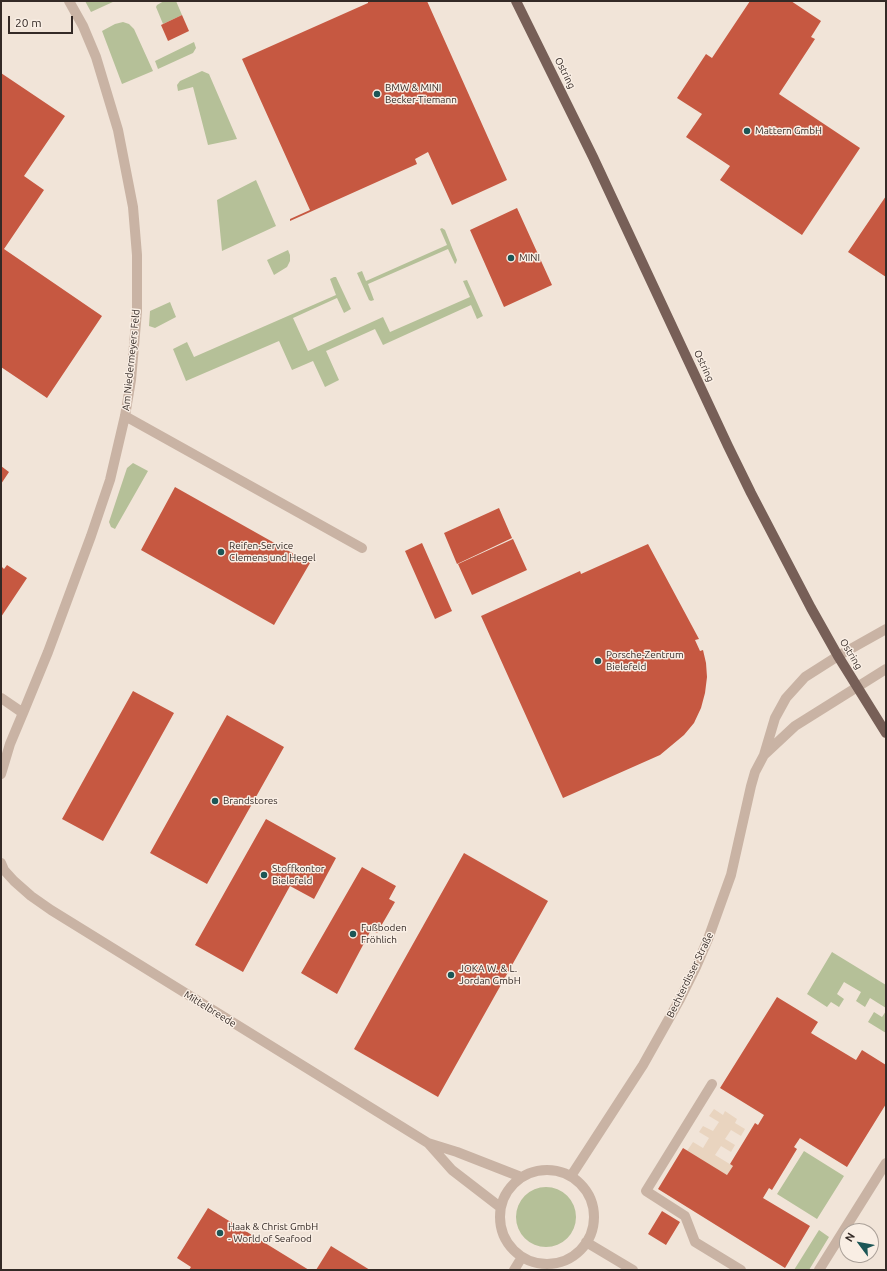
<!DOCTYPE html>
<meta charset="utf-8">
<style>
body{margin:0}
#map{position:relative;width:887px;height:1271px;overflow:hidden;background:#f1e4d8;font-family:Ubuntu,sans-serif}
canvas{display:block}
.frame{position:absolute;inset:0;border:2px solid #342a26;pointer-events:none}
.north{position:absolute;left:839px;top:1223px;width:40px;height:40px;box-sizing:border-box;background:#f9eee4;border:1px solid #aaa098;border-radius:50%;rotate:302deg;font-size:11px;font-weight:700;line-height:16px;text-align:center;color:#342a26}
.north::after{content:'';display:block;margin:auto;width:14px;height:18px;background:#1c5656;clip-path:polygon(50% 0,100% 100%,50% 72%,0 100%)}
.scale{position:absolute;left:8px;top:16px;width:65px;height:18px;box-sizing:border-box;border:2px solid #342a26;border-top:0;padding-left:5px;font-size:12px;line-height:14px;white-space:nowrap;color:#342a26;-webkit-text-stroke:3px #f9eee4;paint-order:stroke}
</style>
<div id="map">
<canvas width="887" height="1271"></canvas>
<div class="frame"></div>
<div class="north">N</div>
<div class="scale">20 m</div>
</div>
<script>
const g = document.querySelector('canvas').getContext('2d');
g.lineJoin = 'round';
function paint(path, color) { g.fillStyle = color; g.fill(path, 'evenodd'); }
const poly = rows => new Path2D(rows.map(r => 'M' + r).join(''));
function trace(path, color, width, dash) { g.strokeStyle = color; g.lineWidth = width; g.lineCap = dash ? 'butt' : 'round'; g.setLineDash(dash || []); g.stroke(path); }
function write(font, color, halo, rows, align = 'center') {
  g.font = font + ' Ubuntu,sans-serif'; g.lineWidth = 3; g.setLineDash([]); g.textBaseline = 'middle'; g.strokeStyle = halo; g.fillStyle = color; for (const [text, x, y, turn = 0] of rows) {
    g.save(); g.translate(x, y); g.rotate((+turn || 0) * Math.PI / 180); g.textAlign = isNaN(turn) ? turn : align; if (halo) g.strokeText(text, 0, 0); g.fillText(text, 0, 0); g.restore();
  }
}
const green = poly([
 [85,1,115,1,91,12],
 [164,1,176,1,182,15,163,24,156,7,157,5],
 [123,22,129,24,134,29,153,71,122,84,102,31,115,24],
 [194,42,196,48,193,53,158,69,155,61],
 [202,71,209,74,237,139,208,145,193,87,178,91,177,85,180,81],
 [256,180,276,226,222,251,217,200],
 [442,228,445,230,457,260,456,263,455,264,448,249,368,284,374,300,371,301,369,300,357,273,362,271,366,281,447,245,440,229],
 [288,250,290,255,290,261,287,267,274,275,267,260],
 [334,277,336,277,351,309,344,313,337,298,293,318,308,351,383,317,390,332,470,297,463,281,467,280,483,316,477,319,471,305,383,345,375,329,326,351,339,380,325,387,313,361,292,370,279,341,186,381,173,349,187,342,194,357,336,295,330,279],
 [170,302,176,317,155,328,149,326,150,311],
 [133,463,148,471,115,529,111,527,109,522,127,468],
 [832,952,886,985,886,1008,870,998,865,1007,856,1001,861,992,844,982,837,994,844,999,839,1007,831,1002,827,1007,807,994],
 [886,1011,886,1033,868,1022,874,1012,882,1017],
 [804,1151,844,1176,817,1219,777,1194],
 '516 1217a30 30 0 1 1 60 0a30 30 0 1 1-60 0Z',
 [819,1230,829,1237,809,1270,794,1270]
]);
const plaza = poly([
 [714,1109,723,1115,725,1111,737,1119,735,1123,745,1129,741,1136,731,1130,725,1139,735,1145,731,1152,721,1146,715,1155,733,1166,727,1175,687,1151,693,1142,703,1148,709,1138,699,1132,703,1126,713,1131,719,1122,709,1116]
]);
const building = poly([
 [368,1,427,1,507,180,452,205,428,152,415,159,417,164,290,221,290,219,310,210,242,59,368,3],
 [750,1,791,1,821,21,811,37,815,39,779,94,860,148,802,235,720,180,730,166,686,137,702,114,677,98,706,54,712,58],
 [182,15,189,31,168,41,161,25],
 [1,73,65,116,24,176,44,190,4,249,102,316,47,398,1,367],
 [886,196,886,277,848,252],
 [517,208,552,285,504,307,470,230],
 [1,466,9,472,1,484],
 [175,487,310,563,274,625,141,550],
 [499,508,512,538,457,564,444,533],
 [513,539,527,570,472,595,458,564],
 [422,543,452,611,435,619,405,551],
 [648,544,699,639,695,640,700,651,703,650,706,663,707,677,705,693,701,708,694,723,684,735,660,755,563,798,481,616,580,571,581,574],
 [7,565,27,578,1,617,1,566,4,569],
 [133,691,174,713,103,841,62,819],
 [227,715,284,747,207,884,150,853],
 [266,819,336,858,314,899,290,886,243,972,195,945],
 [464,853,548,901,438,1097,354,1049],
 [362,867,396,886,389,899,395,902,377,933,371,930,337,994,301,973],
 [777,997,818,1022,811,1033,856,1060,862,1050,886,1065,886,1104,847,1167,800,1138,794,1147,797,1149,772,1190,769,1188,763,1198,810,1226,785,1268,658,1189,683,1148,727,1175,733,1166,730,1164,755,1123,758,1125,764,1115,720,1088],
 [208,1208,309,1270,189,1270,191,1267,177,1258],
 [662,1211,680,1222,666,1245,648,1234],
 [331,1246,370,1270,316,1270]
]);
const minor = poly([
 [125,416,362,548],
 [1,698,23,713,10,744,1,774],
 [23,713,48,652,91,536,110,480,125,416,131,380,137,311,137,255,133,207,118,130,96,57,83,26,69,1],
 [765,754,795,726,886,669],
 [1,863,4,870,14,881,31,896,51,910,428,1143,457,1152,521,1177],
 [712,1084,646,1191,685,1216,695,1242,741,1270],
 [428,1143,452,1170,500,1207],
 '500 1217a47 47 0 1 1 94 0a47 47 0 1 1-94 0Z',
 [571,1176,643,1065,680,999,696,967,708,939,731,875,751,786,755,772,764,755,775,718,786,698,805,677,838,656,886,629],
 [586,1242,633,1270],
 [514,1270,522,1257],
 [819,1270,886,1163]
]);
const major = poly([
 [516,1,593,157,728,446,751,493,811,608,838,656,886,733]
]);
const markers = [
 [377,94,4,"#1c5656"],
 [747,131,4,"#1c5656"],
 [511,258,4,"#1c5656"],
 [221,552,4,"#1c5656"],
 [598,661,4,"#1c5656"],
 [215,801,4,"#1c5656"],
 [264,875,4,"#1c5656"],
 [353,934,4,"#1c5656"],
 [451,975,4,"#1c5656"],
 [220,1233,4,"#1c5656"]
];
const streetNames = [
 ["Ostring",565,73,63],
 ["Am Niedermeyers Feld",131,360,-84],
 ["Ostring",704,366,65],
 ["Ostring",851,654,59],
 ["Bechterdisser Straße",690,975,-64],
 ["Mittelbreede",210,1009,32]
];
const poiNames = [
 ["BMW & MINI",385,88],
 ["Becker-Tiemann",385,100],
 ["Mattern GmbH",755,131],
 ["MINI",519,258],
 ["Reifen-Service",229,546],
 ["Clemens und Hegel",229,558],
 ["Porsche-Zentrum",606,655],
 ["Bielefeld",606,667],
 ["Brandstores",223,801],
 ["Stoffkontor",272,869],
 ["Bielefeld",272,881],
 ["Fußboden",361,928],
 ["Fröhlich",361,940],
 ["JOKA W. & L.",459,969],
 ["Jordan GmbH",459,981],
 ["Haak & Christ GmbH",228,1227],
 ["- World of Seafood",228,1239]
];
paint(green, '#b5c098');
paint(plaza, '#e9d4bf');
paint(building, '#c65841');
trace(minor, '#c9b3a4', 10);
trace(major, '#775f57', 10);
for (const [x, y, r, color] of markers) { const dot = new Path2D(); dot.arc(x, y, r, 0, 2 * Math.PI); g.fillStyle = color; g.fill(dot); trace(dot, '#f9eee4', 1.5); }
write('10px', '#342a26', '#f9eee4', streetNames);
write('10px', '#342a26', '#f9eee4', poiNames, 'left');
</script>
